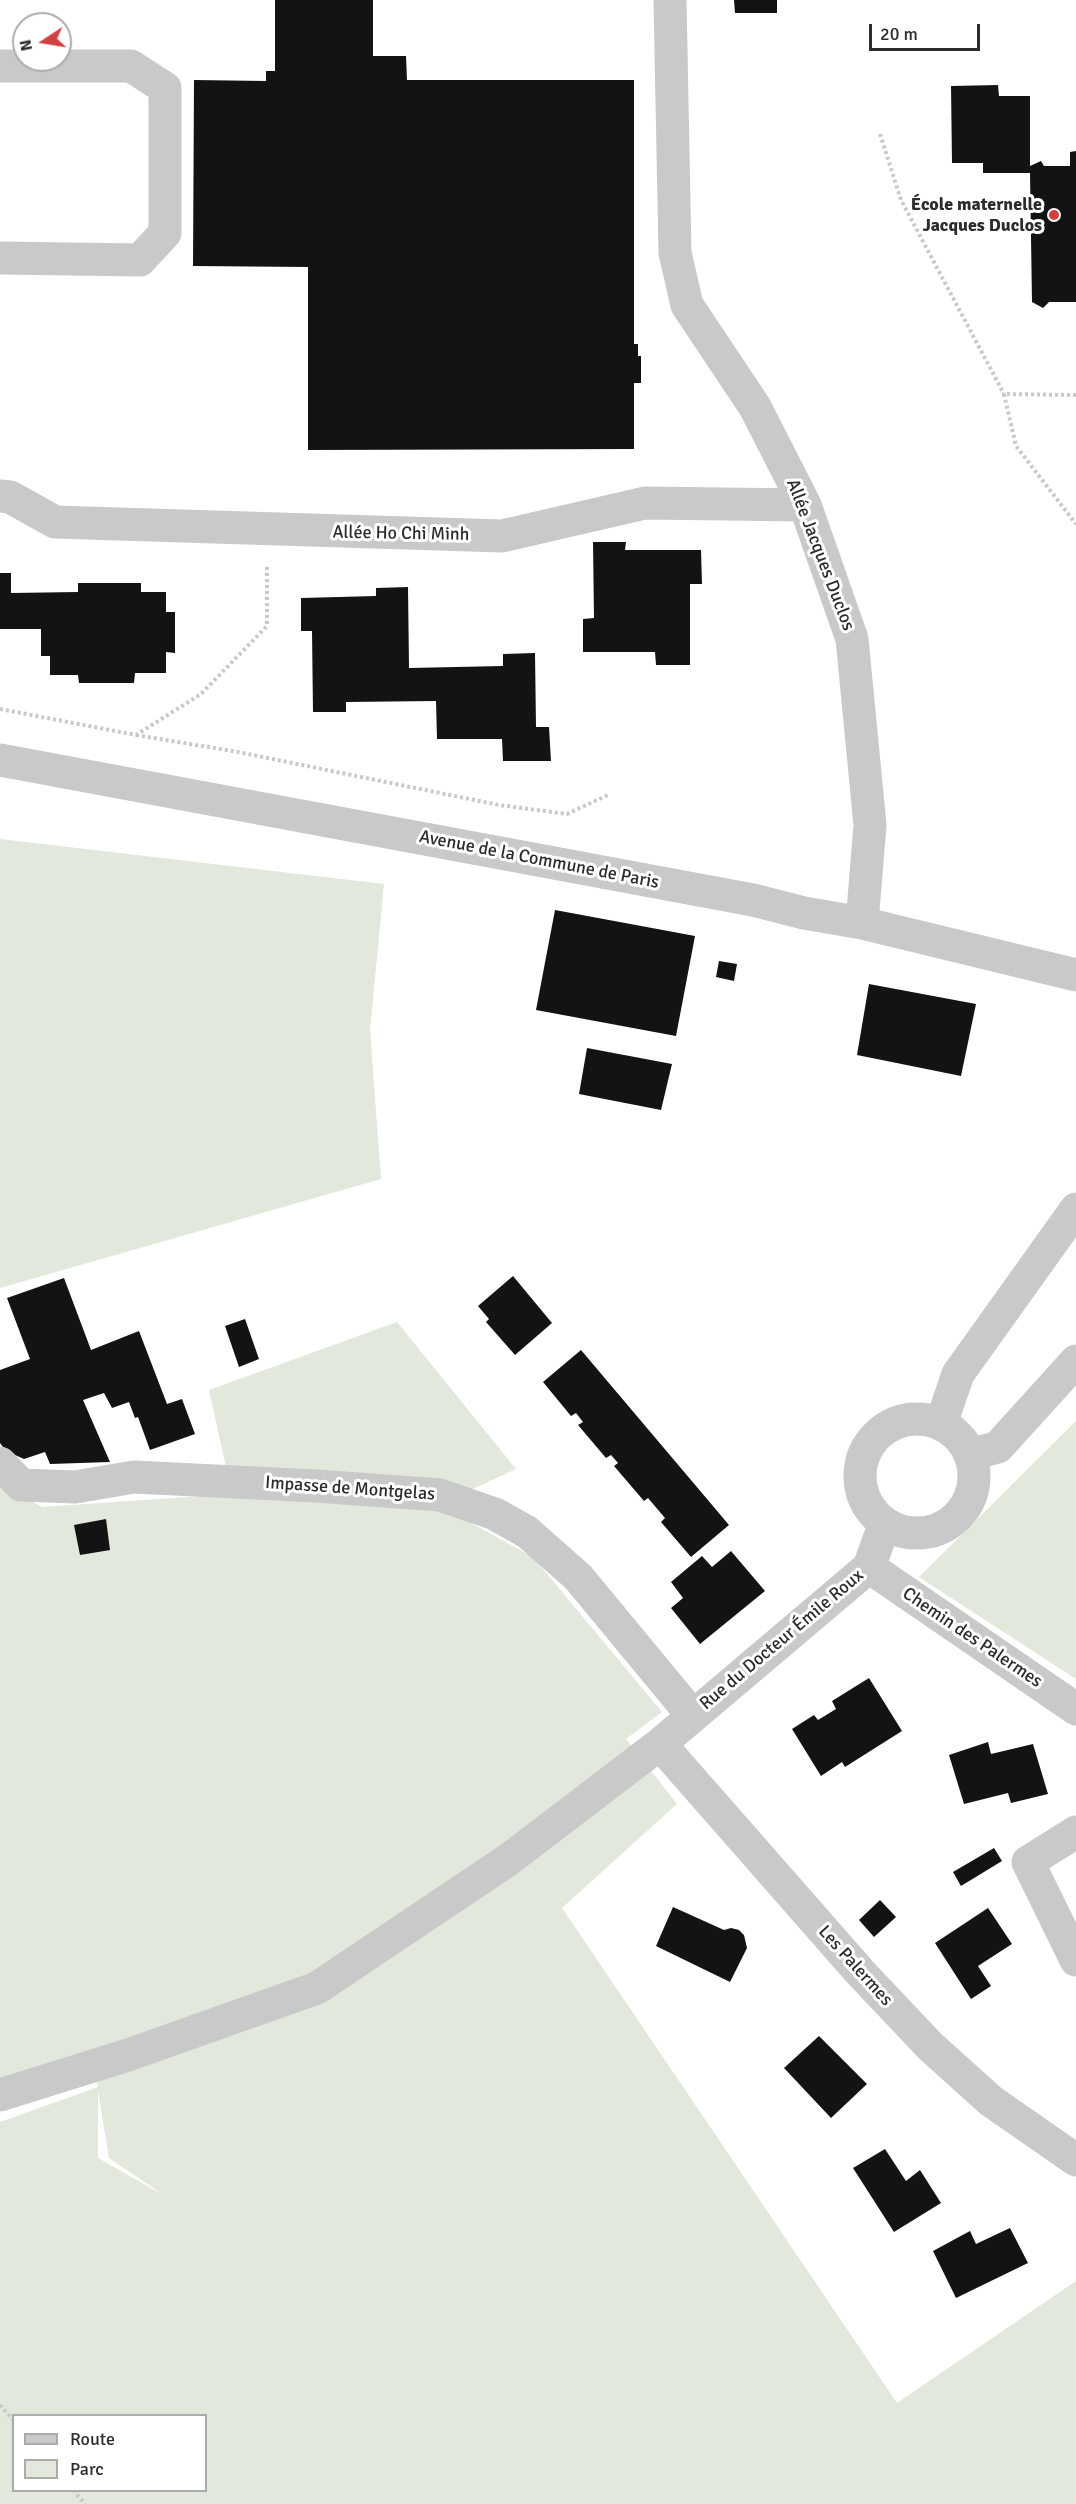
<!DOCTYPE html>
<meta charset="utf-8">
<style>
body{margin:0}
#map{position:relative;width:1076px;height:2504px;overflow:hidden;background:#fff;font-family:Signika,sans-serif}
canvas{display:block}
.legend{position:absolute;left:12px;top:2414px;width:195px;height:78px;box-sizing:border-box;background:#fff;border:2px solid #ababab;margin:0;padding:8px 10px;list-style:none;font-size:18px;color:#2c2c2c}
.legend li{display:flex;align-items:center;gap:12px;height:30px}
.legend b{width:30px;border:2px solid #ababab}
.north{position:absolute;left:12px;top:12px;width:60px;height:60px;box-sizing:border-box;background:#fff;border:2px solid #ababab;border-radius:50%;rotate:258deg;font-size:16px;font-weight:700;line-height:24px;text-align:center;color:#2c2c2c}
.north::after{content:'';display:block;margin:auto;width:21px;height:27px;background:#d24044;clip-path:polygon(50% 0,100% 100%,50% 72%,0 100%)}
.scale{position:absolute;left:869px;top:24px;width:111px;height:27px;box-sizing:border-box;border:3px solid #2c2c2c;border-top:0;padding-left:8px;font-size:18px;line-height:21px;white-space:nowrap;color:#2c2c2c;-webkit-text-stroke:4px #fff;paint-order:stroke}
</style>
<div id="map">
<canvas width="1076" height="2504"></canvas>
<ul class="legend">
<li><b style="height:8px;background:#c9c9c9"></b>Route</li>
<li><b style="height:16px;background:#e2e8db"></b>Parc</li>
</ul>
<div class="north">N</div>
<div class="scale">20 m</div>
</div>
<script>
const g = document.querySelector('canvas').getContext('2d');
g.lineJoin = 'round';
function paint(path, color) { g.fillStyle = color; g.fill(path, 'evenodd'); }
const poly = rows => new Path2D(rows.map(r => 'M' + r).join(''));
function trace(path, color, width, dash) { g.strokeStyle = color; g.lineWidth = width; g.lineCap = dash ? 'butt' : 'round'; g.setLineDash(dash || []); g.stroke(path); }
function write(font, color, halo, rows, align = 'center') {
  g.font = font + ' Signika,sans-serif'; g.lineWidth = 6; g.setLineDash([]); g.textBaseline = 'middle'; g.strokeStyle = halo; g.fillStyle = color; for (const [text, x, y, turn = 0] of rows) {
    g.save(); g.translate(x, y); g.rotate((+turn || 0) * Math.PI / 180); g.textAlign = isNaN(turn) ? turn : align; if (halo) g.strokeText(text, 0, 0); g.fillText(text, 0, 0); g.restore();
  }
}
const green = poly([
 [0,839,384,884,370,1030,381,1179,0,1288],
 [397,1322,516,1469,438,1505,533,1557,662,1712,626,1739,677,1804,562,1908,897,2403,1076,2281,1076,2504,0,2504,0,2122,98,2087,92,2067,0,2091,0,1483,42,1507,232,1494,209,1390],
 [98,2091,109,2158,165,2196,98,2158],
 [14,2416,206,2416,206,2490,14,2490],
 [1076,1421,1076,1679,919,1577]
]);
const building = poly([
 [275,0,373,0,373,56,406,56,407,80,634,80,634,344,638,344,638,356,641,356,641,383,634,383,634,449,308,450,308,267,193,266,194,80,266,81,266,71,275,71],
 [734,0,777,0,777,13,735,13],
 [998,85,999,96,1030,96,1030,166,1041,161,1044,166,1070,166,1070,152,1076,151,1076,302,1049,302,1043,308,1032,302,1030,173,983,173,983,163,952,163,951,86],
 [593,542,626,542,625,550,701,550,702,584,690,584,690,665,656,665,655,652,583,652,583,619,594,618],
 [0,573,11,573,11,593,78,592,78,583,141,583,141,592,166,592,166,612,175,612,175,653,166,652,166,673,135,673,134,683,79,683,78,675,50,675,50,656,41,656,41,629,0,629],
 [408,587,409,668,503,666,503,654,535,653,536,727,549,727,551,761,503,761,502,739,437,739,436,701,346,702,346,712,313,712,312,631,301,631,301,598,376,596,376,588],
 [555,910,695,936,676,1036,536,1010],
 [719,961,737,964,734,981,716,977],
 [869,984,976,1004,961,1076,857,1055],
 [587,1048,672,1064,661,1110,579,1094],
 [513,1276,552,1323,515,1355,486,1322,489,1319,478,1306],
 [64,1278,91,1350,139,1331,167,1404,182,1399,195,1434,150,1450,138,1417,135,1418,129,1402,112,1408,104,1393,83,1400,110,1462,50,1464,45,1452,24,1459,6,1451,0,1443,0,1370,30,1359,7,1298],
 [245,1319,259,1359,239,1367,225,1326],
 [581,1350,729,1525,691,1557,661,1522,665,1518,648,1498,644,1501,614,1466,618,1463,611,1455,606,1458,578,1425,583,1422,576,1413,571,1416,543,1382],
 [106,1519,110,1550,80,1555,74,1525],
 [731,1551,765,1591,700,1644,671,1608,683,1598,671,1582,702,1556,712,1567],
 [869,1678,902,1731,845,1767,842,1762,821,1776,792,1729,814,1715,818,1720,836,1709,832,1701],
 [988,1742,991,1754,1033,1744,1048,1794,1011,1803,1008,1793,964,1804,949,1755],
 [994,1848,1002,1861,961,1886,953,1872],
 [880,1900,896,1917,874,1937,859,1920],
 [673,1907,724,1930,731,1928,739,1930,744,1935,747,1948,730,1982,656,1946],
 [988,1908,1012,1944,978,1966,991,1986,971,1999,935,1943],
 [819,2036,867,2084,831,2118,784,2068],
 [885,2149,906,2181,920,2170,941,2203,894,2232,853,2168],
 [1010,2228,1028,2263,956,2298,933,2251,970,2231,976,2244]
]);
const path = poly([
 [880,134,901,200,1004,394],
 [1076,395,1004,394,1016,446,1076,524],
 [0,709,136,735,201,694,267,626,267,564],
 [136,735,238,752,499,805,567,814,608,795],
 [0,2405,14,2421],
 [73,2490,85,2504]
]);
const minor = poly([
 [670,0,675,253,687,305,755,407,805,505,852,639,870,825,862,923],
 [0,66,131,66,165,88,165,233,140,260,0,258],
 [0,496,10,497,55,522,502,536,645,503,805,505],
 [0,760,753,900,804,913,862,923,1076,975],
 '860 1476a57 57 0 1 1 114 0a57 57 0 1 1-114 0Z',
 [941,1424,958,1374,1076,1209],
 [970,1455,998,1447,1076,1361],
 [0,1463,21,1485,75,1487,134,1477,316,1486,440,1495,495,1514,527,1532,578,1577,693,1716],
 [869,1567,1076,1709],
 [660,1744,860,1972,930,2046,991,2101,1076,2160],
 [1076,1832,1028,1862,1076,1960],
 [0,2095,128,2055,317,1988,508,1860,660,1744,869,1567,885,1523]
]);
const markers = [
 [1054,215,6,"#d24044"]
];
const poiNames = [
 ["École maternelle",1042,205],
 ["Jacques Duclos",1042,226]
];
const streetNames = [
 ["Allée Ho Chi Minh",401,534,1],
 ["Allée Jacques Duclos",820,555,69],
 ["Avenue de la Commune de Paris",539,860,11],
 ["Impasse de Montgelas",350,1489,4],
 ["Chemin des Palermes",972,1638,34],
 ["Rue du Docteur Émile Roux",782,1640,-40],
 ["Les Palermes",855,1966,48]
];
paint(green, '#e2e8db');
paint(building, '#131313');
trace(path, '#c9c9c9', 4, [3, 3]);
trace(minor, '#c9c9c9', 33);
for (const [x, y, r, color] of markers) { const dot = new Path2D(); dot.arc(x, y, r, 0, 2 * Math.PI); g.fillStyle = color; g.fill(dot); trace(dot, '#fff', 2); }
write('bold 18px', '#2c2c2c', '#fff', poiNames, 'right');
write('18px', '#2c2c2c', '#fff', streetNames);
</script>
